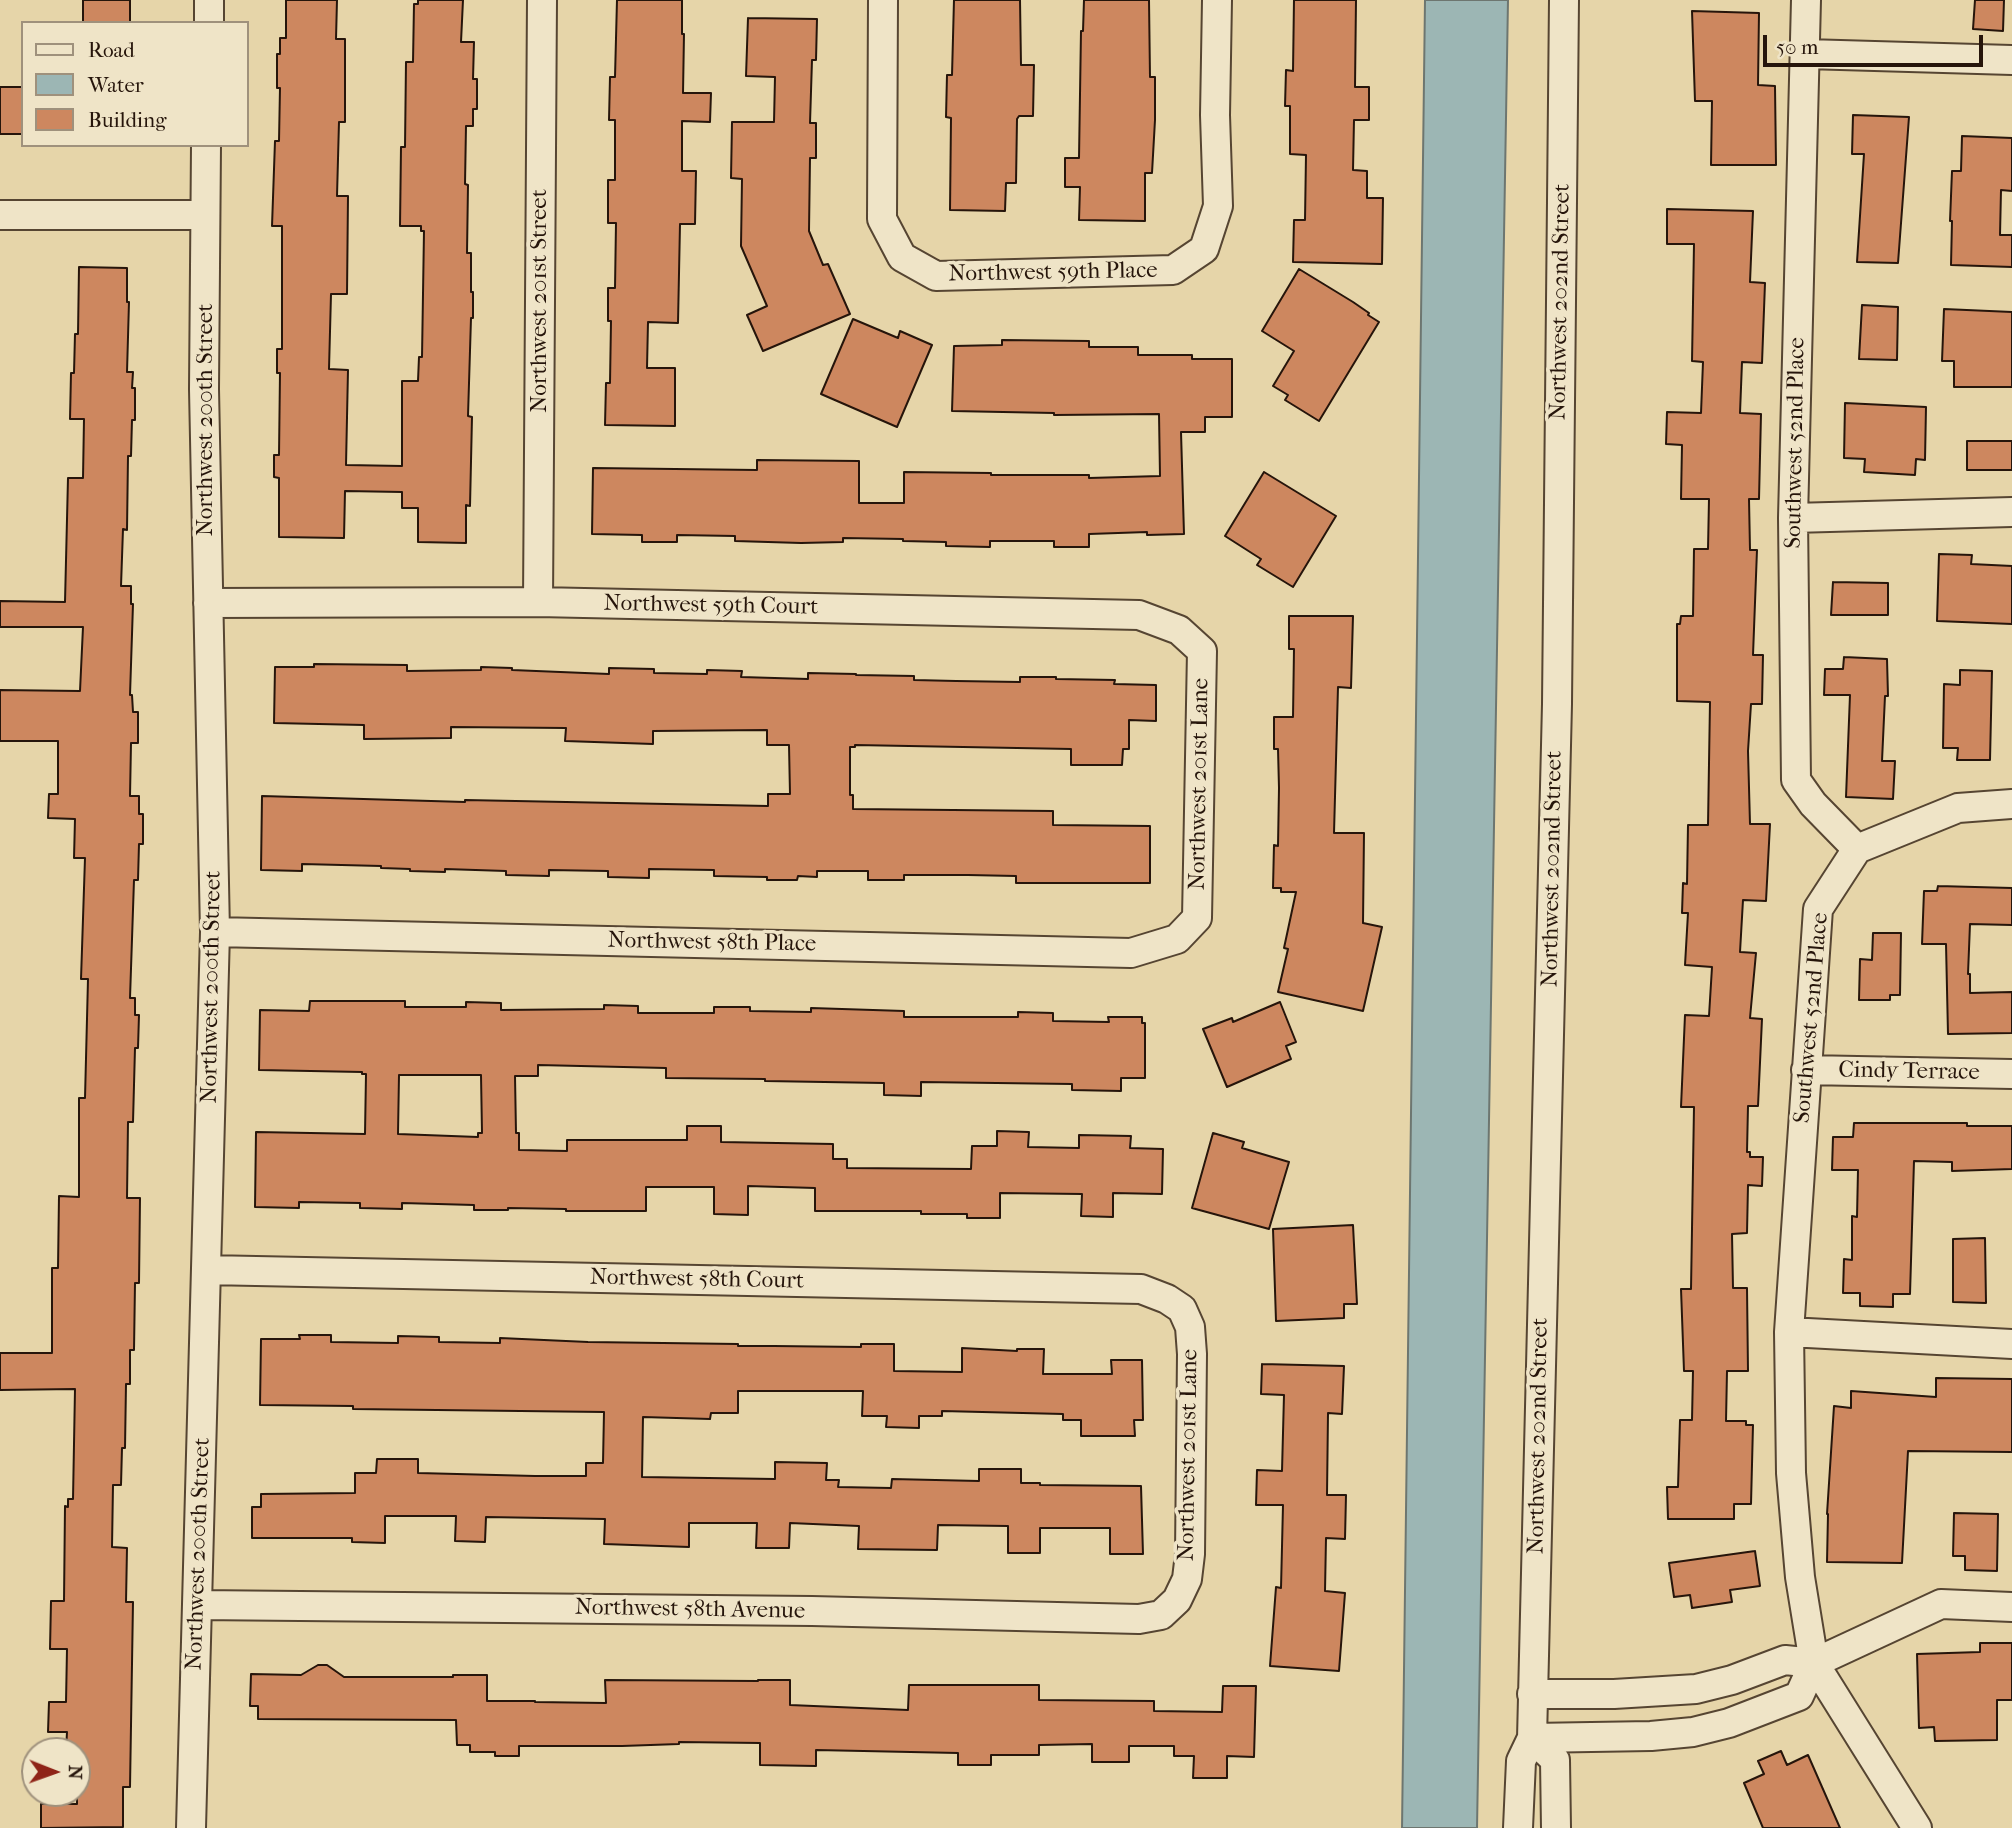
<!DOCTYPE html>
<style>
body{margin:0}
#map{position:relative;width:2012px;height:1828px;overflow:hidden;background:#e6d5a9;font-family:"IM FELL French Canon",serif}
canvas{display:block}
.legend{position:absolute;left:21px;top:21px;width:228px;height:126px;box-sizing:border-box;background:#efe4c7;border:2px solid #9f917c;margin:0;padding:9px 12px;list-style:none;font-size:21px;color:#26150b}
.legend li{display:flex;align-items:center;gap:14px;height:35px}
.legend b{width:35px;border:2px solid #9f917c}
.north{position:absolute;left:21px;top:1737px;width:70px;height:70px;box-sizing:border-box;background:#efe4c7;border:2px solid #9f917c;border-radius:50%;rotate:91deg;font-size:19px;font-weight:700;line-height:28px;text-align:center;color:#26150b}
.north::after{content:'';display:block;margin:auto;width:24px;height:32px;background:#8f2418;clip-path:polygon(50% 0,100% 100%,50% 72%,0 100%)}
.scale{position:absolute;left:1763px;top:35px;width:220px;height:32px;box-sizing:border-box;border:4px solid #26150b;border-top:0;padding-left:9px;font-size:21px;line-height:24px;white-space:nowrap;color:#26150b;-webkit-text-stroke:5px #efe4c7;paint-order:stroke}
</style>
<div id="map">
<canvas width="2012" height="1828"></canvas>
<ul class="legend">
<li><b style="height:9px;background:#efe4c7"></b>Road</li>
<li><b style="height:19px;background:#9cb6b4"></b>Water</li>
<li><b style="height:19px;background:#cd875f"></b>Building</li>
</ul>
<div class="north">N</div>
<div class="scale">50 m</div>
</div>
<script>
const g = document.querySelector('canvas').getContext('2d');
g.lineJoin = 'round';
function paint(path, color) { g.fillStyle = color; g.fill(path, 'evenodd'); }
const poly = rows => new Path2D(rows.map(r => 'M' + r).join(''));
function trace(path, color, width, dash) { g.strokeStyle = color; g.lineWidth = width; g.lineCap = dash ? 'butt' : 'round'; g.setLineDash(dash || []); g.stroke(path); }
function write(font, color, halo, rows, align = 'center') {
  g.font = font + ' "IM FELL French Canon",serif'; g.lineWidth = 7; g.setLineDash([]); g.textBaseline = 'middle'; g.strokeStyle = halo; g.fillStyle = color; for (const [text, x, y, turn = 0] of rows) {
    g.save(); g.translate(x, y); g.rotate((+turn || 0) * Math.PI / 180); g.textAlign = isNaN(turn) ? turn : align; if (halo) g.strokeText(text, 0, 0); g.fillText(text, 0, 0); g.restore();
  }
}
const water = poly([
 [1425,0,1508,0,1477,1828,1402,1828,1425,0]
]);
const building = poly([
 [83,0,130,0,130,23,83,23,83,0],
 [286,0,337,0,336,39,345,39,345,122,339,122,337,196,348,196,347,294,331,294,329,369,348,370,346,465,402,466,402,381,418,381,419,357,422,357,424,231,421,231,421,226,400,226,401,147,405,147,406,62,413,62,414,4,418,4,418,0,463,0,461,42,474,42,473,79,477,79,477,109,473,109,473,126,466,126,465,184,468,185,467,253,471,253,471,292,473,292,473,318,471,318,468,416,472,417,470,506,466,505,466,543,418,542,418,508,402,508,402,492,345,491,344,538,279,537,279,478,274,477,274,455,279,455,280,373,277,373,277,349,282,349,282,226,272,226,275,141,279,141,280,88,277,88,277,54,280,54,280,38,286,38,286,0],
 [617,0,682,0,682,34,684,34,683,93,711,93,710,122,682,121,682,171,696,171,695,224,680,224,678,323,648,322,647,368,675,368,675,426,605,425,606,383,610,383,611,321,608,321,608,288,615,288,616,223,608,223,608,180,615,180,615,120,609,120,610,77,615,77,617,0],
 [954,0,1020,0,1021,65,1034,65,1033,116,1019,116,1017,119,1016,183,1006,183,1005,211,950,210,951,118,946,117,947,75,952,75,954,0],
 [1084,0,1149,0,1150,77,1155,77,1155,120,1152,173,1145,173,1145,221,1079,220,1080,187,1065,187,1065,158,1079,158,1081,31,1083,31,1084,0],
 [1294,0,1356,0,1355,87,1369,87,1369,120,1354,120,1353,170,1367,171,1367,198,1383,198,1382,264,1293,262,1294,220,1305,220,1306,155,1290,154,1290,106,1285,106,1286,70,1293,71,1294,0],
 [1975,0,2004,0,2003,31,1973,29,1975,0],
 [1692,11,1759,13,1758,85,1775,86,1776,165,1711,165,1712,101,1695,101,1692,11],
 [748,18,817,19,816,60,812,60,810,123,816,123,816,158,810,158,809,231,823,265,828,264,850,314,763,351,747,315,767,306,741,246,742,179,731,178,732,122,774,122,775,77,746,76,748,18],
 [0,87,23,87,23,134,0,134,0,87],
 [1853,115,1909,117,1898,263,1857,262,1864,154,1852,154,1853,115],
 [1962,136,2012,138,2012,191,2001,190,2000,235,2012,235,2012,267,1951,265,1952,221,1950,221,1952,171,1961,171,1962,136],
 [1667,209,1753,211,1750,282,1765,283,1762,363,1742,362,1740,413,1761,414,1759,499,1749,499,1750,550,1757,550,1753,655,1763,655,1762,704,1751,704,1748,751,1750,824,1770,824,1766,901,1743,900,1740,952,1756,953,1750,1018,1762,1019,1758,1106,1748,1106,1747,1152,1750,1152,1750,1157,1763,1157,1762,1186,1748,1185,1747,1233,1732,1234,1733,1288,1747,1288,1748,1371,1727,1371,1726,1421,1746,1421,1746,1425,1753,1425,1751,1504,1734,1504,1734,1519,1668,1519,1667,1487,1678,1487,1680,1420,1692,1420,1693,1371,1684,1371,1681,1289,1691,1289,1694,1107,1681,1107,1685,1015,1709,1016,1712,967,1685,965,1688,913,1682,913,1683,883,1687,884,1688,825,1708,825,1710,702,1677,701,1677,624,1680,624,1681,616,1693,616,1694,549,1708,549,1709,499,1681,499,1682,445,1666,444,1667,412,1701,413,1703,362,1692,361,1694,244,1667,244,1667,209],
 [79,267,127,268,127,302,129,302,127,372,133,372,132,388,135,388,135,420,132,420,131,456,128,456,127,530,123,529,121,586,131,586,131,604,133,604,130,695,132,695,133,712,138,712,138,743,131,743,130,796,139,796,139,814,143,814,143,844,139,844,138,880,134,880,130,998,135,998,135,1015,139,1015,138,1048,135,1048,133,1122,128,1122,127,1198,140,1198,139,1283,135,1283,134,1350,130,1350,130,1384,126,1384,125,1448,122,1448,121,1485,113,1485,112,1547,127,1548,126,1602,133,1602,130,1787,123,1787,123,1827,41,1828,41,1804,77,1804,77,1751,66,1751,67,1732,48,1732,49,1702,66,1702,67,1649,50,1649,51,1601,64,1601,65,1506,68,1507,68,1499,73,1499,75,1389,0,1390,0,1353,52,1353,52,1268,58,1268,59,1196,79,1197,79,1098,85,1098,88,979,81,979,85,858,74,858,75,819,48,818,49,794,58,794,58,741,0,741,0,690,80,691,83,627,0,627,0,601,65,602,68,478,83,478,84,419,70,419,71,373,74,373,75,334,78,334,79,267],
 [1299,269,1353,302,1369,313,1368,315,1379,322,1319,421,1285,400,1288,395,1273,386,1294,351,1262,331,1299,269],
 [1862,305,1898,307,1897,360,1859,359,1862,305],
 [1944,309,2012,312,2012,387,1954,387,1954,361,1942,361,1944,309],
 [853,319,898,338,900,331,932,345,897,427,821,394,853,319],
 [1002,340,1089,341,1089,347,1138,347,1138,355,1192,355,1192,359,1232,359,1232,417,1205,417,1205,432,1181,432,1184,534,1147,535,1147,532,1089,534,1089,547,1054,547,1054,541,990,541,990,547,946,546,946,542,903,541,903,539,843,538,843,542,801,543,735,541,735,536,677,535,677,542,642,542,642,535,592,534,593,468,757,470,757,460,859,461,859,503,904,503,904,472,991,473,991,475,1089,475,1089,478,1160,476,1159,414,1054,415,1054,413,952,411,954,346,1002,345,1002,340],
 [1845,403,1926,407,1925,460,1916,459,1915,475,1864,472,1865,459,1844,458,1845,403],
 [1967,441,2012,441,2012,470,1967,470,1967,441],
 [1264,472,1336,516,1293,587,1257,565,1261,559,1225,536,1264,472],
 [1939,554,1972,555,1971,564,2012,566,2012,624,1937,621,1939,554],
 [1833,582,1888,583,1888,615,1831,615,1833,582],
 [1289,616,1353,616,1351,688,1338,687,1334,833,1364,833,1363,923,1382,927,1363,1011,1278,992,1288,949,1284,948,1296,892,1281,892,1281,888,1273,888,1274,845,1278,846,1279,788,1278,749,1274,749,1274,717,1293,717,1294,649,1289,649,1289,616],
 [1844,657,1887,659,1888,696,1885,696,1882,761,1895,761,1893,799,1846,797,1850,695,1824,695,1825,669,1843,669,1844,657],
 [314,664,407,665,407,671,481,670,481,667,512,668,512,670,609,674,609,668,654,669,654,673,707,674,707,670,742,671,741,677,808,679,808,673,856,674,856,675,914,676,914,680,956,681,1020,682,1020,677,1056,677,1056,679,1115,680,1114,684,1156,685,1156,721,1129,720,1129,749,1123,749,1122,765,1071,765,1071,749,855,745,855,747,850,747,850,795,853,795,853,809,1053,811,1053,825,1150,826,1150,883,1016,883,1016,876,968,875,904,875,904,880,868,880,868,871,817,871,817,877,798,876,797,880,767,880,767,877,714,876,714,870,649,869,649,878,608,877,608,871,549,870,549,876,506,875,506,871,445,869,445,872,410,871,410,869,381,868,381,866,302,864,302,871,261,870,262,796,465,802,465,800,768,806,768,794,790,794,789,745,767,745,767,730,653,731,653,744,565,741,566,728,451,727,451,738,364,739,364,725,274,723,275,667,314,667,314,664],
 [1960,670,1992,671,1990,760,1957,760,1958,748,1943,748,1944,684,1960,685,1960,670],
 [1938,886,2012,888,2012,925,1970,924,1968,974,1970,974,1970,993,2012,992,2012,1033,1948,1034,1946,944,1922,944,1924,891,1937,891,1938,886],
 [1873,933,1901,933,1900,995,1890,995,1890,1000,1859,1000,1860,959,1872,960,1873,933],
 [310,1001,405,1001,405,1007,466,1007,466,1002,501,1003,501,1010,604,1009,604,1005,638,1006,638,1013,714,1013,714,1007,750,1007,750,1011,811,1012,811,1008,904,1011,904,1017,1018,1017,1018,1012,1053,1013,1053,1021,1109,1022,1108,1017,1142,1017,1142,1023,1145,1023,1145,1078,1121,1078,1121,1091,1072,1090,1072,1084,921,1082,921,1096,884,1095,884,1083,765,1081,765,1079,666,1078,666,1068,538,1065,538,1076,515,1076,516,1133,519,1133,519,1150,567,1151,567,1140,687,1140,687,1126,721,1126,721,1142,833,1144,833,1159,847,1159,847,1168,971,1169,972,1146,997,1146,997,1131,1029,1132,1028,1147,1079,1148,1079,1135,1131,1136,1130,1148,1163,1149,1162,1194,1113,1193,1113,1217,1081,1216,1082,1194,1000,1193,1000,1218,967,1218,967,1214,921,1214,921,1211,815,1211,815,1188,748,1186,748,1215,714,1214,714,1187,646,1187,646,1211,566,1211,566,1209,508,1208,508,1210,474,1210,474,1205,402,1203,402,1209,360,1208,360,1203,299,1202,299,1208,255,1207,256,1132,365,1134,366,1074,362,1074,362,1072,259,1070,260,1010,309,1011,310,1001],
 [399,1075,481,1075,482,1133,478,1133,478,1137,398,1134,399,1075],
 [1280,1002,1296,1042,1286,1046,1291,1059,1227,1087,1203,1029,1232,1018,1233,1022,1280,1002],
 [1854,1123,1967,1123,1967,1126,2012,1126,2012,1169,1952,1171,1952,1162,1914,1161,1910,1294,1893,1294,1893,1307,1860,1306,1860,1293,1843,1293,1844,1259,1852,1260,1852,1216,1857,1217,1858,1170,1832,1170,1833,1137,1853,1137,1854,1123],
 [1213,1133,1244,1142,1242,1148,1289,1162,1269,1229,1192,1208,1213,1133],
 [1353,1225,1357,1304,1344,1304,1344,1318,1276,1321,1273,1229,1353,1225],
 [1985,1238,1986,1303,1953,1302,1953,1239,1985,1238],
 [299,1335,331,1335,331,1342,398,1343,398,1336,439,1337,439,1342,500,1343,500,1338,588,1342,738,1344,738,1346,774,1346,861,1347,861,1344,894,1344,894,1371,962,1372,962,1348,1017,1351,1017,1349,1044,1349,1043,1374,1112,1374,1111,1360,1142,1360,1143,1420,1134,1420,1135,1436,1081,1436,1081,1420,1063,1420,1063,1414,942,1411,942,1416,919,1416,919,1428,886,1427,887,1416,862,1416,863,1391,738,1391,738,1413,711,1413,710,1419,643,1417,642,1477,775,1479,775,1462,827,1463,826,1480,839,1480,838,1487,891,1488,892,1479,979,1481,979,1469,1021,1469,1021,1483,1040,1483,1040,1485,1141,1486,1143,1554,1110,1554,1110,1528,1040,1528,1040,1553,1008,1553,1008,1526,938,1525,937,1550,858,1549,859,1526,790,1523,789,1548,756,1548,757,1523,689,1523,689,1547,604,1544,605,1519,486,1517,485,1542,455,1541,456,1516,385,1516,385,1543,352,1542,352,1538,252,1538,252,1507,261,1507,261,1494,355,1493,355,1473,376,1473,377,1459,418,1459,418,1473,535,1476,586,1476,586,1463,603,1463,604,1412,353,1409,353,1406,260,1405,261,1339,300,1339,299,1335],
 [1262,1364,1344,1366,1342,1414,1328,1413,1327,1495,1346,1495,1345,1539,1326,1538,1325,1591,1345,1593,1339,1671,1270,1666,1276,1587,1281,1588,1283,1505,1256,1505,1257,1470,1282,1471,1284,1395,1261,1394,1262,1364],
 [1936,1378,2012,1379,2012,1452,1908,1451,1902,1563,1827,1562,1828,1514,1827,1514,1834,1406,1851,1408,1851,1391,1936,1397,1936,1378],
 [1954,1513,1998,1514,1997,1571,1965,1570,1965,1556,1953,1556,1954,1513],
 [1755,1551,1760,1586,1730,1590,1732,1602,1692,1608,1690,1595,1674,1597,1669,1563,1755,1551],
 [1980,1643,2012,1643,2012,1700,1997,1700,1997,1740,1935,1741,1934,1727,1919,1728,1917,1654,1980,1652,1980,1643],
 [318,1665,327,1665,344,1677,453,1677,453,1675,487,1675,487,1701,535,1701,535,1702,606,1703,605,1680,758,1681,758,1680,790,1680,790,1705,908,1710,909,1685,1039,1685,1039,1700,1154,1701,1154,1711,1222,1712,1223,1686,1256,1686,1254,1757,1227,1756,1227,1778,1193,1778,1194,1756,1174,1756,1174,1746,1129,1746,1129,1762,1092,1762,1092,1744,1039,1745,1039,1755,991,1755,991,1765,958,1765,958,1753,816,1750,816,1766,760,1765,760,1743,679,1742,679,1744,622,1746,519,1746,519,1756,495,1756,495,1752,470,1752,470,1745,457,1745,456,1720,258,1719,258,1706,250,1706,251,1674,301,1675,318,1665],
 [1781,1751,1787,1765,1808,1755,1840,1828,1763,1828,1744,1783,1764,1774,1758,1761,1781,1751]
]);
const minor = poly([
 [883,0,882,219,902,257,936,276,1173,270,1204,249,1218,206,1215,115,1217,0],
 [1806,0,1793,518,1796,780,1813,804,1857,849,1818,909,1789,1332,1791,1473,1800,1577,1814,1663,1917,1828],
 [209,23,209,0],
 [1806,54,2012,60],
 [0,215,205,215],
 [1793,518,2012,512],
 [538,602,542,0],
 [208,603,538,602,1139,615,1179,630,1202,651,1197,918,1177,939,1131,953,215,932],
 [1857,849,1958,808,2012,804],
 [1806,1070,2012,1074],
 [1789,1332,2012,1344],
 [198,1605,812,1611,1139,1619,1161,1615,1177,1600,1187,1579,1190,1554,1192,1354,1190,1327,1182,1309,1167,1299,1141,1289,207,1270],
 [1532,1694,1614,1694,1696,1689,1732,1680,1785,1660,1814,1663,1941,1604,2012,1607],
 [1532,1738,1651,1736,1693,1732,1729,1723,1799,1696,1814,1663],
 [1532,1738,1555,1760,1556,1828],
 [191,1828,215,932,204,389,206,145],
 [1518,1828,1521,1761,1532,1738,1557,704,1564,0]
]);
const streetNames = [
 ["Northwest 59th Place",1053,273,-1],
 ["Northwest 201st Street",540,301,-90],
 ["Northwest 202nd Street",1561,302,-89],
 ["Northwest 200th Street",206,420,-90],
 ["Southwest 52nd Place",1796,443,-89],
 ["Northwest 59th Court",711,606,1],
 ["Northwest 201st Lane",1200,784,-89],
 ["Northwest 202nd Street",1553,869,-89],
 ["Northwest 58th Place",712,943,1],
 ["Northwest 200th Street",212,987,-89],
 ["Southwest 52nd Place",1812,1018,-85],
 ["Cindy Terrace",1909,1072,1],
 ["Northwest 58th Court",697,1280,1],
 ["Northwest 202nd Street",1539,1436,-89],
 ["Northwest 201st Lane",1189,1455,-89],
 ["Northwest 200th Street",199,1554,-88],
 ["Northwest 58th Avenue",690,1610,1]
];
paint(water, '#9cb6b4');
trace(water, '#6d7670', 2);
paint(building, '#cd875f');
trace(building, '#26150b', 2);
trace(minor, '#564532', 32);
trace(minor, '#efe4c7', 28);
write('23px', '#26150b', '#efe4c7', streetNames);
</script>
